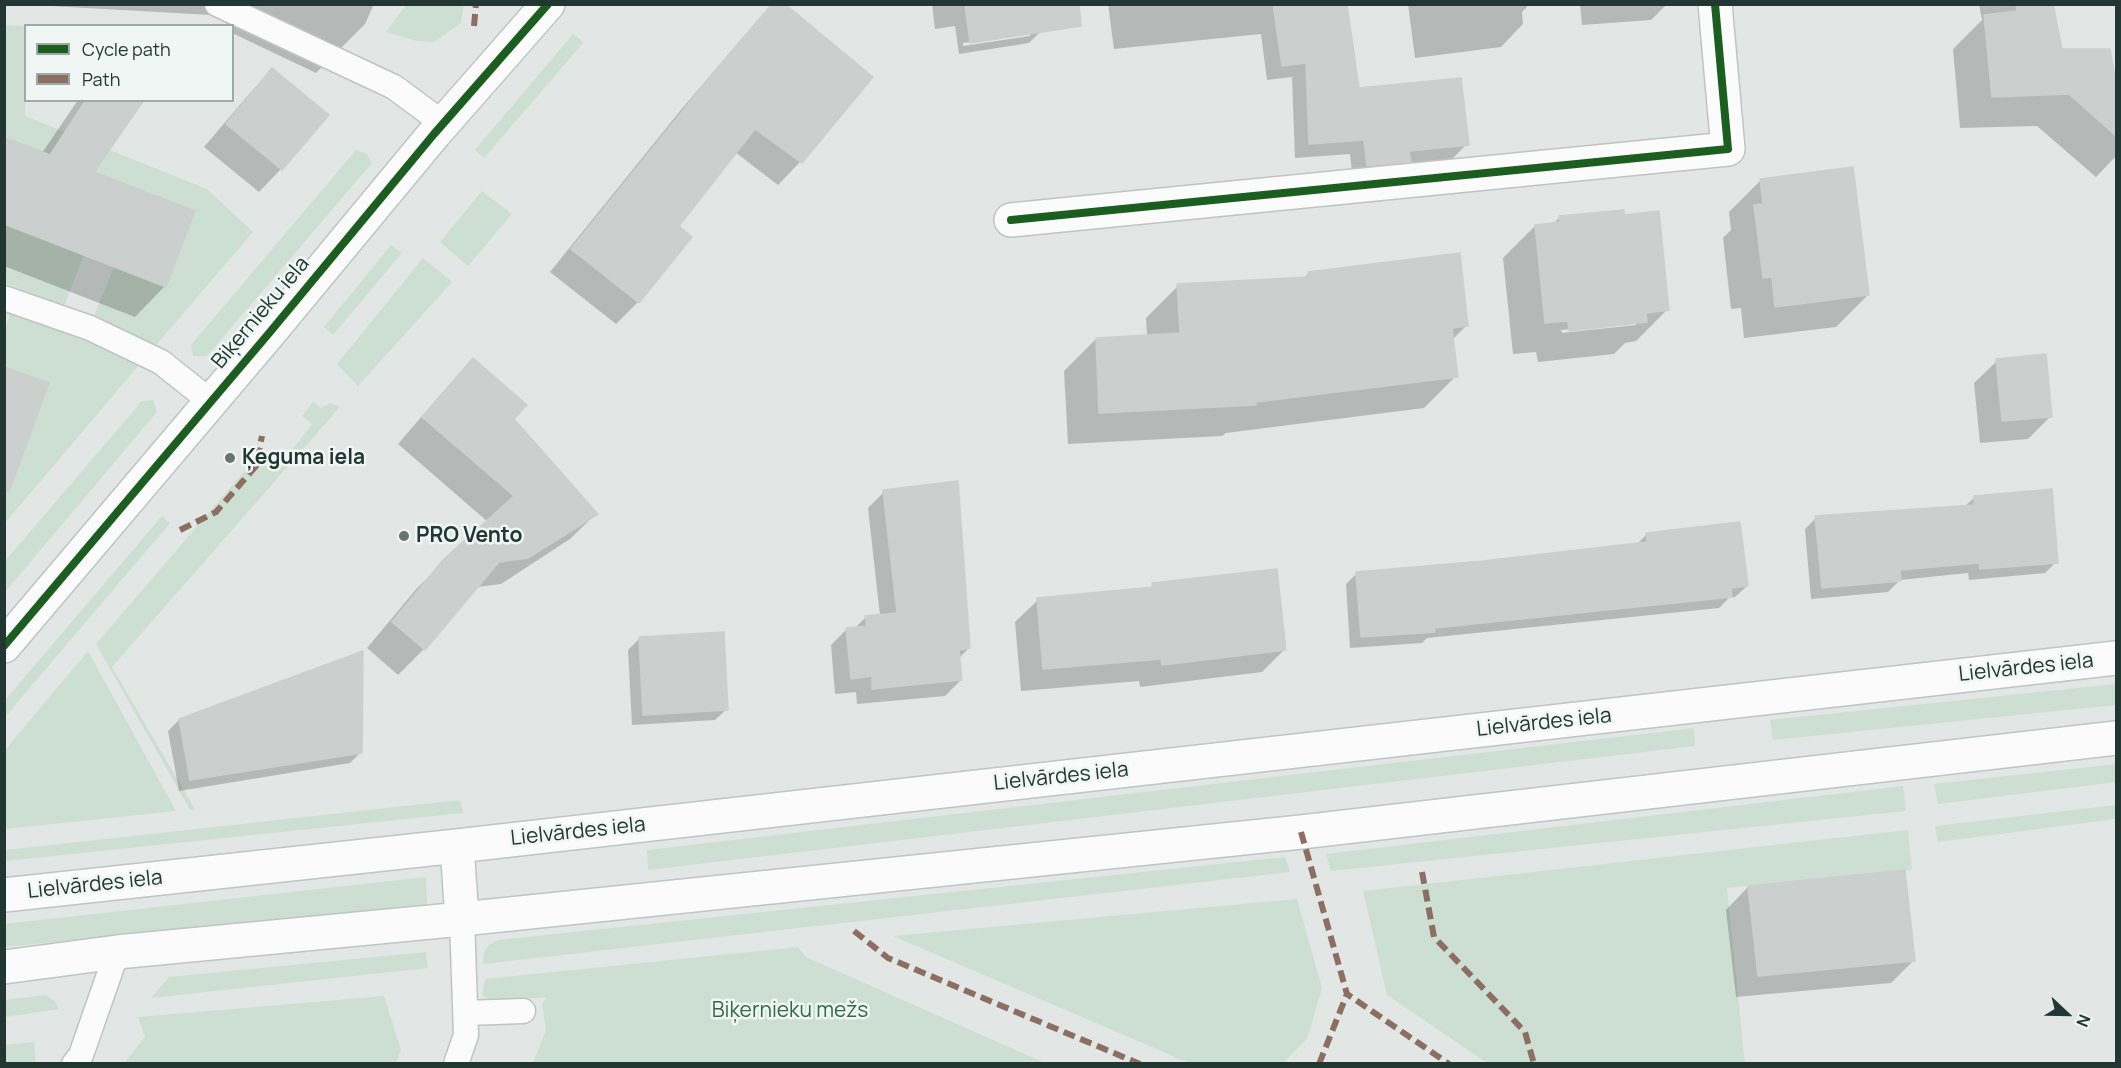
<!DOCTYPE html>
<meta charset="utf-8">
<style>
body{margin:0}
#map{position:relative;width:2121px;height:1068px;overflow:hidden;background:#e2e7e5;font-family:Manrope,sans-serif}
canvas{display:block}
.frame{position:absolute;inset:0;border:6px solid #223732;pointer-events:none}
.legend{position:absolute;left:24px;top:24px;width:210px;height:78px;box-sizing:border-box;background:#f0f6f3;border:2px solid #9eaaa6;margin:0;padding:8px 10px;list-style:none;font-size:18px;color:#223732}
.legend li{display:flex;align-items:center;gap:12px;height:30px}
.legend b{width:30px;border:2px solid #9eaaa6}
.north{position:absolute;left:2037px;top:984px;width:60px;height:60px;-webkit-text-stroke:4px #f0f6f3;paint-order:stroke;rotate:112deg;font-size:16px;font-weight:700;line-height:24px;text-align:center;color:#223732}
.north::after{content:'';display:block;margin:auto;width:21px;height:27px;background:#223732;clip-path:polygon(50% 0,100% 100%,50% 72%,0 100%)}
</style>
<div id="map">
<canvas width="2121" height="1068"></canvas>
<div class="frame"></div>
<ul class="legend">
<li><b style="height:8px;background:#1b5e20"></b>Cycle path</li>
<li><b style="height:8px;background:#8d6e63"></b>Path</li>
</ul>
<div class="north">N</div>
</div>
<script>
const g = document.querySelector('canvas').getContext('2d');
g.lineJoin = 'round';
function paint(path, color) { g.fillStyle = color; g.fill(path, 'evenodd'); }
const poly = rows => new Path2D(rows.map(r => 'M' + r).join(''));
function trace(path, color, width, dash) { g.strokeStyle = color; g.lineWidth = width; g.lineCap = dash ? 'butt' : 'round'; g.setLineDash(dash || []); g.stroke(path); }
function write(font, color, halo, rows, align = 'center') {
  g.font = font + ' Manrope,sans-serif'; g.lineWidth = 5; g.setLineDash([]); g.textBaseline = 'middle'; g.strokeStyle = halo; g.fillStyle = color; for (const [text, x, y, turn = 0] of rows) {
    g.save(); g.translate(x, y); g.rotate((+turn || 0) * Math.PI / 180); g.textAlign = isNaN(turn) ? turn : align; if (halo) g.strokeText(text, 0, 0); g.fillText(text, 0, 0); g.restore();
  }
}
const green = poly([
 [406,5,464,5,461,23,434,42,417,41,386,32],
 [4,25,25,26,25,116,207,189,253,232,152,350,92,321,114,267,166,287,195,211,5,137],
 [573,34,584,42,484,158,475,150],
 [356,150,367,154,372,163,207,356,193,356,191,345],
 [482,191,512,214,468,266,440,242],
 [5,224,84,255,64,306,5,283],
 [391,245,402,253,333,335,324,327],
 [423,258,452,282,358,386,337,364],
 [11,311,86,338,139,365,5,523,4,453,48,383,5,367,5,329],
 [153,400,157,412,5,592,5,561,142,401],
 [313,402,321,408,331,403,340,407,112,667,195,809,190,810,96,644,259,454,279,467,312,424,302,416],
 [162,516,170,523,5,717,5,700],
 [88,651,176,811,5,829,5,750],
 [2116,684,2116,705,1773,740,1770,720],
 [1694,728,1695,746,648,870,647,850],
 [2116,764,2116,782,1938,804,1934,784],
 [1903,786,1906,811,1331,871,1326,854],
 [460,800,463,813,5,861,5,850],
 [2116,805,2116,819,1938,842,1935,826],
 [1908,830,1912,870,1727,888,1745,1064,1487,1063,1387,995,1363,891],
 [1285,857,1290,872,483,964,484,952,489,945,498,940],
 [426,877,427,905,5,947,4,924],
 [1297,899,1322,988,1307,1039,1283,1063,1189,1063,893,936],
 [798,947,806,957,1045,1063,533,1063,546,1030,542,1004,547,997,492,1002,482,995,485,979],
 [426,952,428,968,151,998,169,977],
 [46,995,55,1001,59,1009,5,1017,5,1000],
 [384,996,401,1050,396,1063,124,1063,145,1037,138,1017],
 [34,1042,36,1063,5,1063,5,1045]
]);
const shadow = poly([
 [15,4,374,4,365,24,316,73,232,33,232,26,225,26,229,16],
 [773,4,871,78,800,162,778,185,735,152,677,226,638,302,616,324,550,272,680,111,755,23],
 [932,4,1036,4,1040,32,1029,43,959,54,955,26,935,29],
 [1030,33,1030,36,963,46,963,43],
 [1108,4,1346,4,1358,90,1467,144,1452,159,1407,163,1395,176,1353,180,1350,154,1295,158,1292,77,1267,80,1261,34,1114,49],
 [1408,4,1526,4,1527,7,1522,12,1523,24,1501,47,1415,58],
 [1580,4,1667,4,1651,20,1582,25],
 [1979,4,2051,4,2061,51,2109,51,2116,90,2116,156,2096,177,2037,126,1960,128,1953,49,1982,20],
 [272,70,326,115,281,169,259,192,204,147,250,93],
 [78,100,142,100,92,173,165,286,135,317,4,266,4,139,42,153],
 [1761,180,1868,295,1836,327,1744,338,1741,308,1731,309,1723,238,1731,230,1729,212],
 [1623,211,1623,217,1668,309,1636,341,1625,343,1614,354,1538,362,1536,352,1513,354,1503,258,1535,226,1553,224,1559,218],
 [1636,322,1636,325,1562,333,1561,330],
 [1308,274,1467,325,1452,340,1456,376,1424,408,1226,433,1222,436,1068,444,1064,371,1096,339,1147,336,1146,318,1178,286,1303,279],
 [473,360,512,419,596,514,570,539,501,584,477,587,424,649,398,675,367,648,418,587,488,522,398,444,448,386],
 [1997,361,2051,416,2028,439,1980,443,1974,383],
 [884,492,969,648,959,658,961,680,945,696,857,704,856,692,835,694,831,645,847,629,855,628,866,617,880,616,868,508],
 [1975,497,2056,562,2045,573,1969,580,1968,573,1900,580,1888,592,1811,599,1805,529,1816,518,1964,507],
 [1647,534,1747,586,1735,597,1729,598,1719,608,1427,638,1422,643,1350,648,1346,584,1357,573,1483,562,1636,545],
 [1153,585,1284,650,1262,672,1140,687,1139,681,1021,691,1015,622,1038,600,1149,589],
 [640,638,727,709,715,720,632,725,628,650],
 [179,720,361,752,350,763,179,791,168,731],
 [1748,887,1913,961,1891,983,1736,997,1726,910]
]);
const building = poly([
 [772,4,785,4,873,77,802,163,755,129,679,226,692,237,639,303,571,249,702,87,772,4],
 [965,4,1079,4,1081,26,970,43,965,4],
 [1273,4,1347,4,1359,88,1461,78,1469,145,1409,151,1411,162,1367,166,1364,140,1309,144,1306,63,1282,66,1273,4],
 [2016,4,2053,4,2062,49,2110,49,2116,82,2116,136,2069,94,1992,97,1984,15,2017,11,2016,4],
 [272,68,329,115,282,170,226,124,272,68],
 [86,100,144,100,94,172,195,211,166,287,4,224,4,137,50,155,86,100],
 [1853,167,1869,295,1775,307,1772,277,1763,278,1754,205,1763,204,1760,179,1853,167],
 [1624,210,1624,215,1659,211,1669,310,1646,313,1647,322,1569,331,1568,321,1545,323,1535,225,1560,222,1559,216,1624,210],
 [1460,253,1468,326,1452,328,1458,377,1256,402,1256,405,1099,413,1096,338,1180,333,1177,284,1308,277,1308,272,1460,253],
 [2046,354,2052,417,2002,421,1996,359,2046,354],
 [473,358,527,405,514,419,598,514,528,558,499,562,425,650,392,622,443,560,514,496,422,417,473,358],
 [4,367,49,383,9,491,4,491,4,367],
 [958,481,970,648,959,650,962,680,872,689,872,676,851,679,846,628,867,626,865,616,897,613,883,490,958,481],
 [2052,489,2058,563,1980,569,1979,563,1900,570,1901,581,1822,588,1815,516,1974,505,1974,496,2052,489],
 [1740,522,1748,586,1731,588,1732,597,1434,628,1435,632,1361,637,1356,572,1483,561,1647,542,1646,533,1740,522],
 [1277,569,1286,650,1162,665,1161,659,1043,669,1037,598,1153,587,1152,583,1277,569],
 [724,632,728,710,643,715,639,637,724,632],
 [363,651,362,753,190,780,179,719,363,651],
 [1905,870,1915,961,1758,976,1748,886,1905,870]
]);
const service = poly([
 [217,4,394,87,444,124],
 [4,298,90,328,161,362,210,401],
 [466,1013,523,1011],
 [74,1064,81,1055,117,952],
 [456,1064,466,1035,462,919]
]);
const minor = poly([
 [1011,220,1728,149,1715,4]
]);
const tertiary = poly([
 [4,646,270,332,434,134,548,4]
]);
const secondary = poly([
 [457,846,462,919],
 [4,895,457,846,2116,658],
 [4,967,117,952,462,919,1301,832,2116,738]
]);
const quiet = poly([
 [474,26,476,4],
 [180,530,216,512,256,466,262,436],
 [1301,832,1347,994,1449,1064],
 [1422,872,1434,937,1525,1032,1534,1064],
 [854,931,888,958,1140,1064],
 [1319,1064,1347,994]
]);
const cycleway = poly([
 [1011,220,1728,149,1715,4],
 [4,646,270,332,434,134,548,4]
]);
const markers = [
 [230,458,6,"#657571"],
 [404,536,6,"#657571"]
];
const streetNames = [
 ["Biķernieku iela",261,313,-50],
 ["Lielvārdes iela",2026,668,-6],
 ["Lielvārdes iela",1544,723,-6],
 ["Lielvārdes iela",1061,777,-6],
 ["Lielvārdes iela",578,832,-6],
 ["Lielvārdes iela",95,885,-6]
];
const poiNames = [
 ["Ķeguma iela",242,458],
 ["PRO Vento",416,536]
];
const parkNames = [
 ["Biķernieku mežs",790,1011]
];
paint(green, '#cddfd2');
paint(shadow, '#0003');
paint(building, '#cbcfce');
trace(building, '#cbd0ce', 1.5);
trace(service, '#bfc4c2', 27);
trace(minor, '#bfc4c2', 36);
trace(tertiary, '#bfc4c2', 36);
trace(secondary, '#bec5c2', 36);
trace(service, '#fbfbfb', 24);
trace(minor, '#fbfbfb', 33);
trace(tertiary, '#fbfbfb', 33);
trace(secondary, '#fbfbfb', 33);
trace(quiet, '#8d6e63', 6, [12, 6]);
trace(cycleway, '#1b5e20', 8);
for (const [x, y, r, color] of markers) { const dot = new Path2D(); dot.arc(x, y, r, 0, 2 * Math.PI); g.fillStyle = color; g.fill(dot); trace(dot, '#f0f6f3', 2); }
write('21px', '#223732', '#f0f6f3', streetNames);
write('bold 21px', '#223732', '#f0f6f3', poiNames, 'left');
write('21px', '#316a47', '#f0f6f3', parkNames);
</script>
